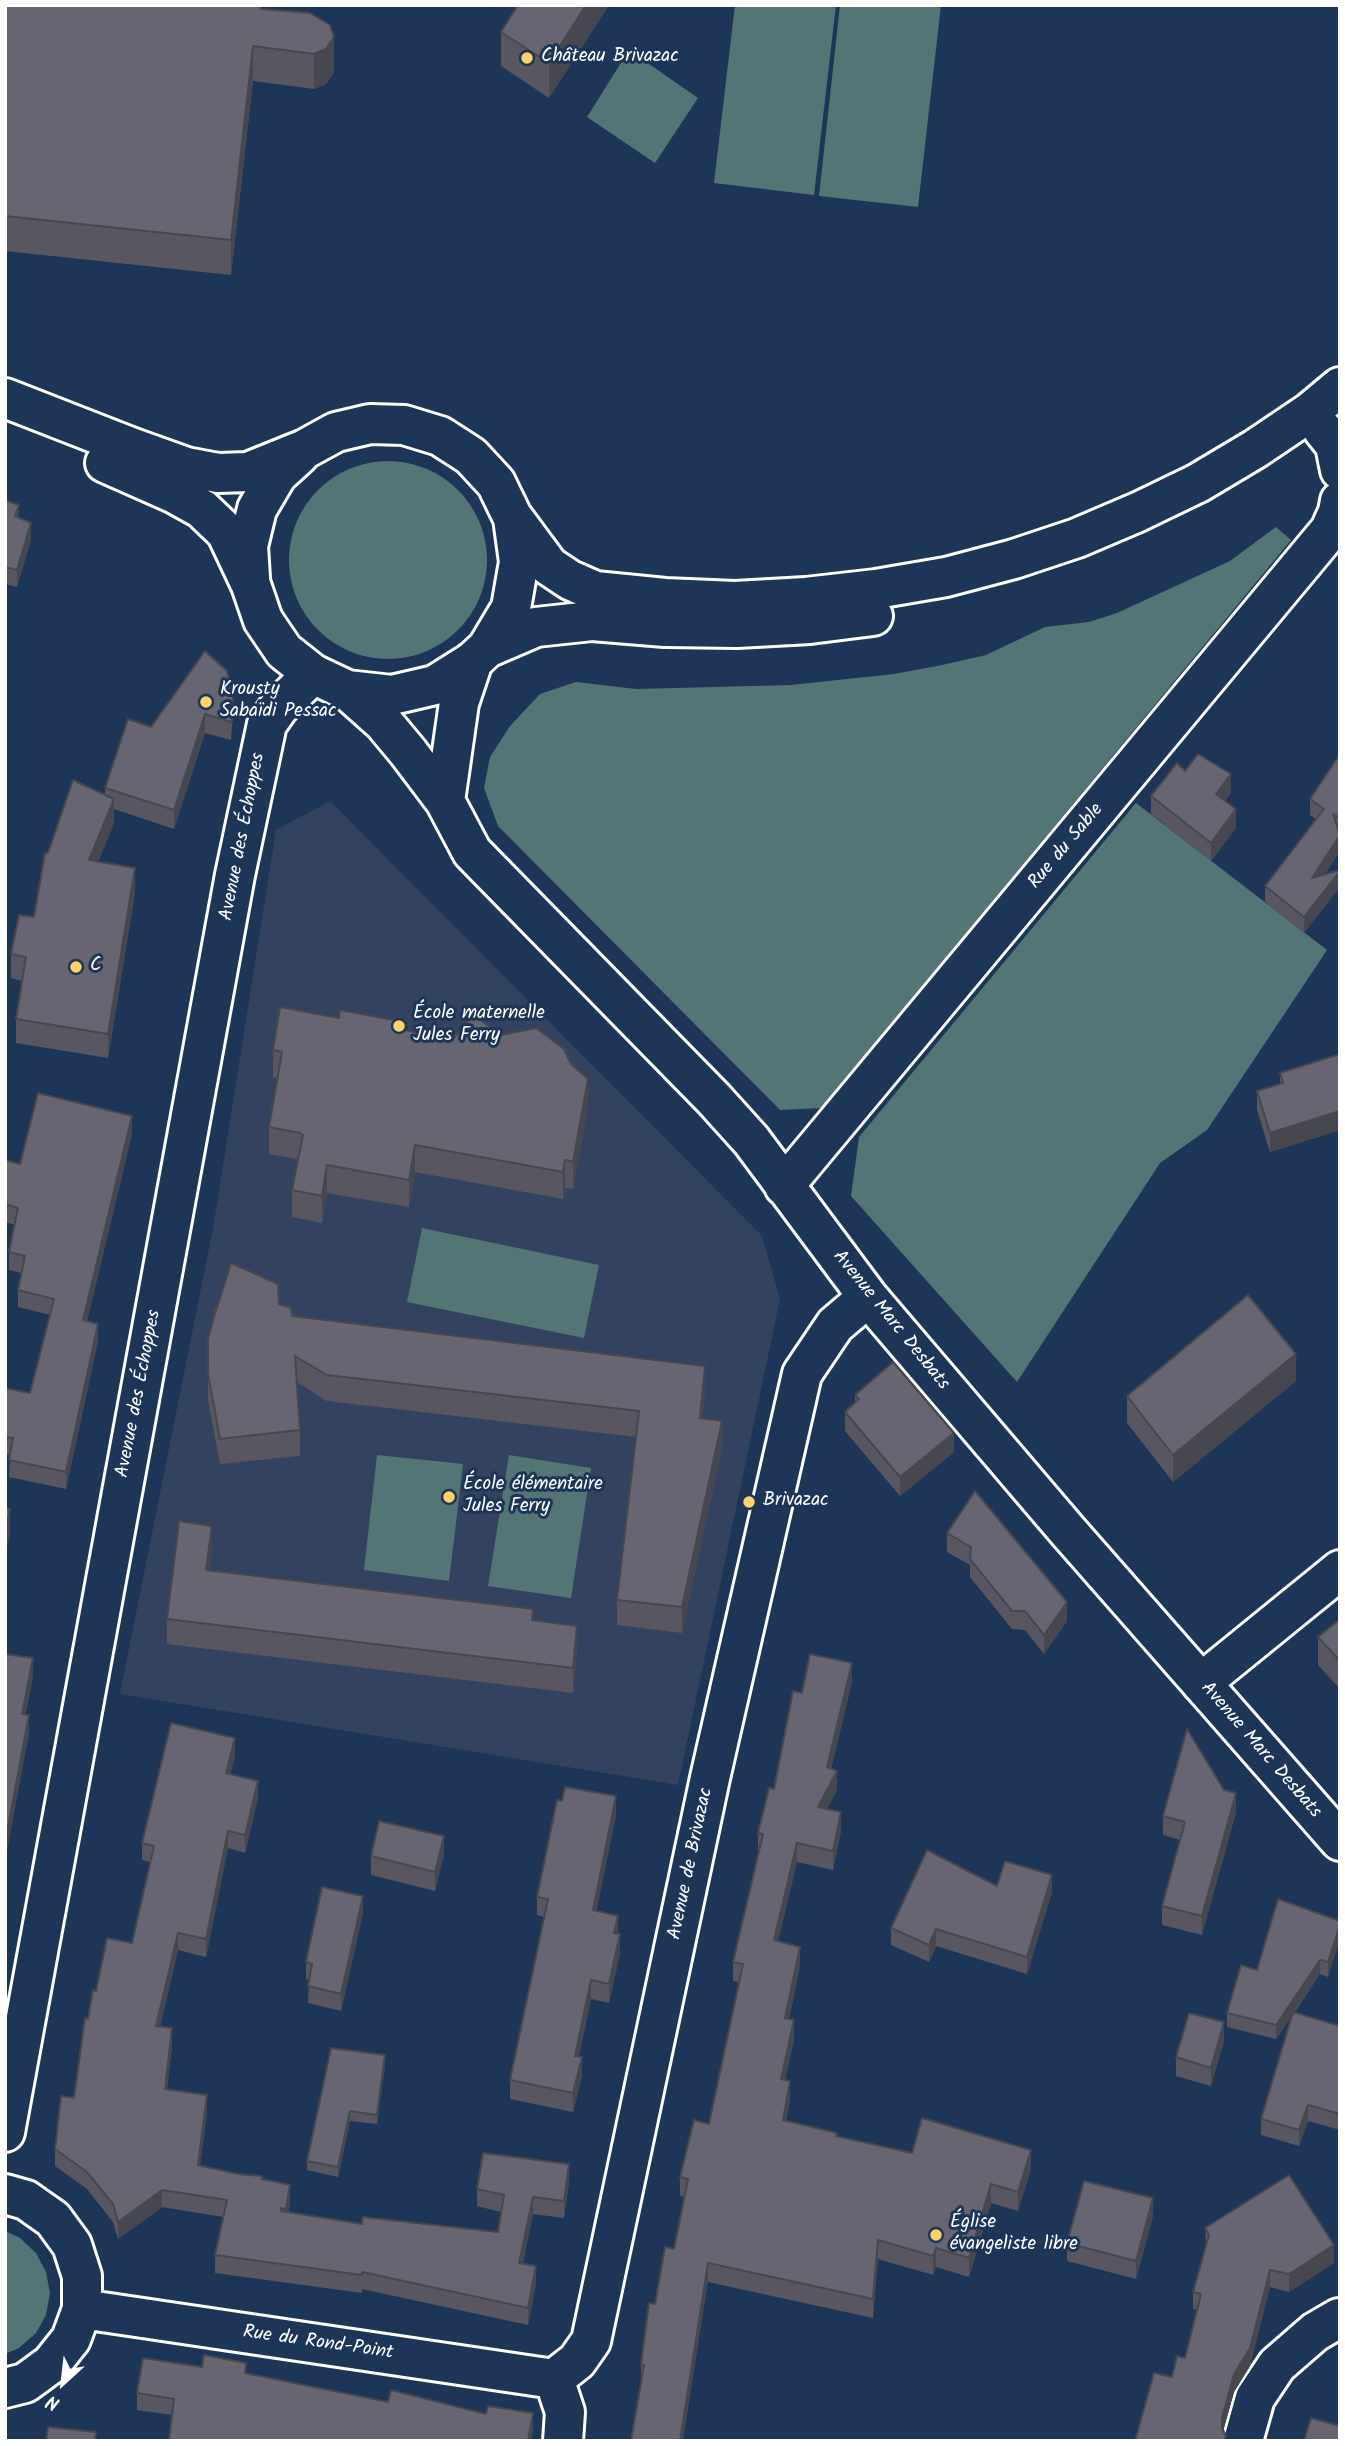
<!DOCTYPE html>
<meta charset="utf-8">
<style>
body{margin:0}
#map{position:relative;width:1345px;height:2446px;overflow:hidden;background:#1d3557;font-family:Kalam,sans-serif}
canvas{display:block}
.frame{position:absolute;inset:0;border:7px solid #fff;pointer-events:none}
.north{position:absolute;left:28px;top:2348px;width:70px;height:70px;-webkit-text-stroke:5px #1d3557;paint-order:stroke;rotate:207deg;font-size:19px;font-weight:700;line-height:28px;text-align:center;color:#fff}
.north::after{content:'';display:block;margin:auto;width:24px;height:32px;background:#fff;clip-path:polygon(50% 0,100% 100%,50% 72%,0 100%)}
</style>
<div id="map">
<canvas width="1345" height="2446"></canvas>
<div class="frame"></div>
<div class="north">N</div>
</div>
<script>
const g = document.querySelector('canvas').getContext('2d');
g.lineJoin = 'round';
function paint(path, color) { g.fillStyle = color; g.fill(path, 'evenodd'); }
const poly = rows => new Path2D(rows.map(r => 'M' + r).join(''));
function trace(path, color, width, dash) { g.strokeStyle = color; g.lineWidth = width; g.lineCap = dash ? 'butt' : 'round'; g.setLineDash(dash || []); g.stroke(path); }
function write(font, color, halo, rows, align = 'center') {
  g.font = font + ' Kalam,sans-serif'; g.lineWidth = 6; g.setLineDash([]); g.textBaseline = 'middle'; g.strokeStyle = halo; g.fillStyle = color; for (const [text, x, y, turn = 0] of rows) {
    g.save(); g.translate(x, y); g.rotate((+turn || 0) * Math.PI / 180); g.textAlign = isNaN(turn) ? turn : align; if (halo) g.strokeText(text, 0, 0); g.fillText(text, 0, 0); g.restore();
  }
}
const built = poly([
 [330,801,762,1236,780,1299,678,1785,120,1694,213,1229,276,830]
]);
const green = poly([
 [735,5,836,5,814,195,714,183],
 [840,5,941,5,918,207,819,196],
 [629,50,698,98,655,163,587,117],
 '289 560a99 99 0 1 1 198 0a99 99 0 1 1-198 0Z',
 [1276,527,1291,540,822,1108,780,1110,498,826,484,788,490,757,510,726,540,694,576,682,636,689,791,685,894,674,942,665,986,655,1045,627,1089,622,1117,613,1230,561],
 [1136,803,1327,950,1207,1130,1160,1163,1017,1382,851,1196,859,1137],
 [422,1228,599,1265,584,1338,407,1302],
 [377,1455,463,1464,449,1581,364,1570],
 [509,1455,591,1468,571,1598,488,1586],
 [5,2231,20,2238,36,2253,46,2272,50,2293,46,2315,36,2333,19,2348,5,2354]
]);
const minor = poly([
 [1323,430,1335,445,1340,470],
 [347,690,383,722,408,752,445,801,472,852,714,1099,751,1140,868,1297,1066,1529,1340,1841],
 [445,801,459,703,473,661],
 [784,1186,1330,530,1338,512,1340,501],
 [1201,1683,1340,1570],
 [5,2132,235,875,267,724,279,707,313,674],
 [5,2194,26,2200,53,2219,72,2245,82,2276,82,2309,71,2339,51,2364,25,2383,5,2388],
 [82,2309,554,2379],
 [554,2379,577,2361,591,2341,710,1778,802,1374,835,1325,868,1297],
 [554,2379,565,2412,563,2441],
 [1243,2441,1255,2398,1277,2365,1315,2332,1339,2318]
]);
const major = poly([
 [5,398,133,448,186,467,218,473,248,472,305,449,336,432,370,424,404,425,440,436,471,456,496,483,512,516,549,566,570,580,595,591,665,598,735,601,806,597,876,589,946,577,1014,559,1077,538,1138,512,1198,483,1255,449,1310,412,1340,387],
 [105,463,175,494,202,509,226,532,251,585,263,620,284,651,313,674,347,690,392,695,435,685,473,661,487,648,511,608,519,562,513,518],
 [250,578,248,546,257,509,277,475,299,455],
 [487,648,536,627,592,621,665,627,737,628,810,624,873,616]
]);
const wall = poly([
 [5,5,265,9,334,72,326,84,314,89,253,81,231,275,5,251],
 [518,5,609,5,549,98,501,66,501,32],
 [5,500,19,518,31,540,17,587,5,584],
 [205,651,233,714,231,740,205,733,174,829,114,809,114,823,98,862,135,893,108,1058,16,1043,16,1019,22,981,11,978,11,954,34,917,48,853,105,795,105,788,151,727],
 [1340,754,1340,851,1325,874,1304,933,1265,902,1265,886,1316,819,1310,815,1310,799],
 [1185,771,1231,793,1225,801,1236,828,1211,861,1151,814,1151,796],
 [394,1028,588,1106,573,1189,565,1188,563,1199,415,1172,409,1207,327,1193,322,1223,292,1217,292,1190,298,1159,269,1154,269,1127,277,1078,273,1077,273,1050],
 [1340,1054,1340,1130,1270,1152,1257,1110,1257,1091,1280,1084,1280,1073],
 [132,1134,87,1321,98,1341,66,1489,9,1477,10,1455,5,1454,5,1388,30,1393,50,1315,18,1307,18,1290,21,1273,9,1270,9,1252,15,1225,5,1222,5,1160,20,1164],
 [279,1304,292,1316,705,1392,702,1419,722,1447,682,1633,617,1625,617,1600,636,1437,327,1401,297,1382,300,1430,300,1456,220,1464,208,1400,208,1339,214,1317,214,1307],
 [1296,1381,1173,1482,1127,1423,1127,1396],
 [855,1395,954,1452,900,1496,845,1431,845,1412,855,1403],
 [975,1491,1067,1621,1044,1654,1025,1630,1012,1629,970,1577,970,1565,947,1552,947,1533],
 [212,1551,209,1570,533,1620,577,1651,573,1693,167,1644,167,1619],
 [1340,1619,1340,1689,1318,1665,1318,1637],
 [852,1682,831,1769,837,1790,827,1809,841,1831,833,1870,797,1862,778,1941,800,1966,789,2019,794,2039,785,2080,790,2100,786,2121,837,2136,912,2153,1031,2169,1018,2211,991,2203,969,2277,936,2267,933,2275,878,2259,873,2318,708,2282,641,2383,641,2365,655,2304,674,2249,684,2197,680,2196,680,2177,709,2124,739,1982,733,1981,733,1962,759,1852,758,1852,758,1833,774,1789,802,1693],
 [235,1756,230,1774,258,1798,245,1853,228,1848,206,1957,178,1950,160,2027,172,2046,167,2089,207,2112,200,2165,262,2179,290,2203,288,2213,362,2224,498,2232,501,2212,477,2206,477,2189,569,2182,564,2218,533,2214,523,2263,536,2284,528,2325,362,2289,362,2293,215,2273,215,2255,223,2217,162,2207,118,2239,113,2222,87,2189,55,2166,55,2149,74,2098,88,2019,96,1991,132,1943,150,1862,142,1860,142,1843],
 [1236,1812,1202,1935,1162,1925,1162,1906,1180,1840,1163,1835,1163,1816],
 [616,1815,596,1911,618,1933,620,1953,609,2003,591,1999,579,2056,582,2076,573,2112,510,2099,510,2080,544,1917,537,1915,537,1897],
 [444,1855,435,1891,371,1875,371,1856],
 [997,1886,1052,1892,1027,1974,936,1946,929,1962,891,1945,891,1928],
 [363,1913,341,2011,308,2003,309,1980,306,1979,306,1962],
 [1340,1921,1328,1977,1320,1974,1295,2012,1340,2026,1340,2130,1308,2121,1299,2146,1261,2135,1261,2119,1292,2015,1276,2039,1227,2027,1227,2013,1257,1970],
 [1224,2041,1211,2086,1176,2076,1176,2057],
 [385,2065,377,2124,350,2121,338,2177,307,2170,307,2161],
 [1153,2216,1136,2279,1067,2261,1067,2243],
 [1205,2228,1334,2263,1289,2292,1270,2287,1250,2366,1234,2392,1223,2431,1226,2441,1172,2377,1185,2358,1197,2310,1193,2309,1193,2292,1206,2247],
 [246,2373,388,2402,533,2430,531,2441,169,2441,172,2415,137,2410,137,2393]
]);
const shadedWall = poly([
 [586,5,609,5,549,98,549,63],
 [334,37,334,72,326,84,314,89,314,54],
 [253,46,253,81,231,275,231,240],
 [19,505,19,522,15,516],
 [31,523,31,540,17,587,17,570],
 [205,714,205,733,174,829,174,810],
 [1231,774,1231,793,1216,812,1216,794],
 [114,799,114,823,89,885,89,860],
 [1236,809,1236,828,1211,861,1211,843],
 [1340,835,1340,851,1312,894,1312,878],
 [135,868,135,893,108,1058,108,1034],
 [1340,871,1340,887,1304,933,1304,917],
 [588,1079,588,1106,573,1189,573,1162],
 [1340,1111,1340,1130,1270,1152,1270,1133],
 [132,1116,132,1134,83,1338,83,1320],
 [415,1145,415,1172,409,1207,409,1180],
 [565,1160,565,1188,563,1199,563,1172],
 [327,1165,327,1193,322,1223,322,1196],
 [98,1324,98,1341,66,1489,66,1472],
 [1296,1354,1296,1381,1173,1482,1173,1455],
 [705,1366,705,1392,700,1444,700,1418],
 [722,1421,722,1447,682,1633,682,1607],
 [954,1433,954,1452,900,1496,900,1477],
 [10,1509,10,1535,5,1554,5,1527],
 [212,1526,212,1551,206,1595,206,1570],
 [1067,1602,1067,1621,1044,1654,1044,1635],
 [577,1626,577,1651,573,1693,573,1668],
 [33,1658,33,1678,22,1733,22,1714],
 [852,1663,852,1682,827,1786,827,1767],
 [29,1715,29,1734,6,1857,6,1838],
 [235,1738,235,1756,226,1791,226,1773],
 [837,1771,837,1790,818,1826,818,1807],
 [258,1781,258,1798,245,1853,245,1835],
 [1236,1793,1236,1812,1202,1935,1202,1916],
 [616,1796,616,1815,593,1929,593,1910],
 [841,1812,841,1831,833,1870,833,1851],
 [228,1831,228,1848,206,1957,206,1939],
 [444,1836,444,1855,435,1891,435,1872],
 [797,1843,797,1862,774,1959,774,1940],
 [1052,1875,1052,1892,1027,1974,1027,1957],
 [363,1896,363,1913,341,2011,341,1994],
 [618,1916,618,1935,614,1933],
 [1340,1925,1340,1940,1328,1977,1328,1962],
 [936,1929,936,1946,929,1962,929,1945],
 [178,1933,178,1950,156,2044,156,2026],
 [620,1934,620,1953,609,2003,609,1984],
 [800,1947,800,1966,785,2037,785,2018],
 [1320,1960,1320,1974,1276,2039,1276,2025],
 [591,1980,591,1999,575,2074,575,2056],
 [794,2020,794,2039,781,2098,781,2079],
 [1224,2022,1224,2041,1211,2086,1211,2068],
 [172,2028,172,2046,165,2107,165,2089],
 [385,2055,385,2065,377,2124,377,2115],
 [582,2057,582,2076,573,2112,573,2093],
 [790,2081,790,2100,783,2139,783,2120],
 [207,2095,207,2112,198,2182,198,2165],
 [1308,2105,1308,2121,1299,2146,1299,2130],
 [350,2111,350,2121,338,2177,338,2167],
 [1031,2150,1031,2169,1018,2211,1018,2192],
 [569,2164,569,2182,564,2218,564,2201],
 [991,2184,991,2203,969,2277,969,2258],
 [290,2185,290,2203,286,2226,286,2209],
 [162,2190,162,2207,118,2239,118,2222],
 [533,2197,533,2214,519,2280,519,2263],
 [1153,2198,1153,2216,1136,2279,1136,2261],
 [878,2240,878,2259,873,2318,873,2299],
 [1334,2245,1334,2263,1289,2292,1289,2274],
 [936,2248,936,2267,933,2275,933,2256],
 [708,2263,708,2282,683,2441,680,2441],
 [536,2266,536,2284,528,2325,528,2308],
 [1270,2270,1270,2287,1250,2366,1234,2392,1222,2435,1222,2418,1234,2374],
 [533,2413,533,2430,531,2441,528,2441]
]);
const building = poly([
 [5,5,262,5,261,9,310,13,330,25,334,37,326,49,314,54,253,46,231,240,5,216,5,5],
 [518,5,586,5,549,63,501,32,518,5],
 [5,500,19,505,15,516,31,523,17,570,5,567,5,500],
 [205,651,227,671,233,696,231,722,205,714,174,810,105,788,128,719,151,727,205,651],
 [1198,754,1231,774,1216,794,1236,809,1211,843,1151,796,1177,763,1185,771,1198,754],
 [1340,754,1340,818,1333,814,1340,835,1312,878,1340,870,1340,871,1304,917,1265,886,1324,809,1310,799,1340,754],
 [73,780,114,799,89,860,135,868,108,1034,16,1019,26,957,11,954,19,915,34,917,45,853,48,853,73,780],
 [280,1007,339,1018,340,1010,394,1020,393,1028,453,1039,473,1015,501,1035,536,1028,564,1049,571,1064,588,1079,573,1162,565,1160,563,1172,415,1145,409,1180,327,1165,322,1196,292,1190,303,1135,300,1133,269,1127,282,1052,273,1050,280,1007],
 [1340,1054,1340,1111,1270,1133,1257,1091,1283,1083,1280,1073,1340,1054],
 [38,1093,132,1116,83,1320,98,1324,66,1472,9,1460,13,1438,5,1437,5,1388,30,1393,54,1299,18,1290,25,1256,9,1252,18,1208,5,1204,5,1160,20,1164,38,1093],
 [231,1263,278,1284,279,1304,291,1308,292,1316,705,1366,700,1418,722,1421,682,1607,617,1600,639,1411,327,1375,295,1356,300,1430,220,1439,208,1374,208,1339,216,1309,214,1307,217,1308,231,1263],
 [1248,1295,1296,1354,1173,1455,1127,1396,1248,1295],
 [893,1362,954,1433,900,1477,845,1412,859,1399,855,1395,893,1362],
 [975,1491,1067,1602,1044,1635,1025,1611,1012,1611,970,1559,971,1547,947,1533,975,1491],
 [5,1508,10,1509,5,1527,5,1508],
 [179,1521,212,1526,206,1570,533,1609,532,1620,577,1626,573,1668,167,1619,179,1521],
 [1340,1619,1340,1661,1318,1637,1340,1619],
 [5,1654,33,1658,22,1714,29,1715,6,1838,5,1654],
 [810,1654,852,1663,827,1767,837,1771,818,1807,841,1812,833,1851,797,1843,774,1940,800,1947,785,2018,794,2020,781,2079,790,2081,783,2120,837,2133,836,2136,912,2153,922,2118,1031,2150,1018,2192,991,2184,969,2258,936,2248,933,2256,878,2240,873,2299,708,2263,680,2441,631,2441,644,2365,641,2365,649,2303,655,2304,665,2247,674,2249,688,2179,680,2177,694,2120,709,2124,743,1964,733,1962,763,1834,758,1833,769,1788,774,1789,793,1691,802,1693,810,1654],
 [171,1723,235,1738,226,1773,258,1781,245,1835,228,1831,206,1939,178,1933,156,2026,172,2028,165,2089,207,2095,198,2165,238,2174,262,2176,262,2179,290,2185,286,2209,281,2208,281,2211,362,2224,363,2217,498,2232,504,2195,477,2189,483,2153,569,2164,564,2201,533,2197,519,2263,536,2266,528,2308,362,2272,362,2275,215,2255,227,2200,162,2190,118,2222,113,2204,87,2172,55,2149,61,2096,74,2098,85,2018,88,2019,93,1990,96,1991,107,1938,132,1943,154,1846,142,1843,171,1723],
 [1187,1729,1224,1790,1236,1793,1202,1916,1162,1906,1185,1822,1163,1816,1187,1729],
 [565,1787,616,1796,593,1910,618,1916,614,1933,620,1934,609,1984,591,1980,575,2056,582,2057,573,2093,510,2080,548,1899,537,1897,557,1800,562,1801,565,1787],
 [379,1821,444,1836,435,1872,371,1856,379,1821],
 [927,1850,997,1886,1005,1861,1052,1875,1027,1957,936,1929,929,1945,891,1928,927,1850],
 [322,1887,363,1896,341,1994,308,1986,312,1964,306,1962,322,1887],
 [1278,1899,1340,1921,1340,1925,1328,1962,1320,1960,1276,2025,1227,2013,1241,1965,1257,1970,1278,1899],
 [1293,2012,1340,2026,1340,2114,1308,2105,1299,2130,1261,2119,1293,2012],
 [1189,2013,1224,2022,1211,2068,1176,2057,1189,2013],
 [331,2048,385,2055,377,2115,350,2111,338,2167,307,2161,331,2048],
 [1289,2175,1334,2245,1289,2274,1270,2270,1250,2348,1234,2374,1222,2418,1222,2428,1226,2436,1224,2441,1135,2441,1154,2373,1172,2377,1177,2356,1185,2358,1201,2294,1193,2292,1209,2235,1205,2228,1289,2175],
 [1084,2181,1153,2198,1136,2261,1067,2243,1084,2181],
 [204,2355,246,2363,245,2373,388,2402,391,2390,486,2414,488,2406,533,2413,528,2441,169,2441,174,2399,137,2393,143,2358,202,2367,204,2355],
 [1311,2418,1340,2426,1340,2441,1304,2441,1311,2418],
 [48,2427,96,2432,95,2441,46,2441,48,2427]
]);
const markers = [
 [527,58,7,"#ffd166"],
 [206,702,7,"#ffd166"],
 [76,967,7,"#ffd166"],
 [399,1026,7,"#ffd166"],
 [449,1497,7,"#ffd166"],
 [749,1502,7,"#ffd166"],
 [936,2235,7,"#ffd166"]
];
const poiNames = [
 ["Château Brivazac",541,58],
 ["Krousty",220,691],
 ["Sabaïdi Pessac",220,713],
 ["C",90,967],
 ["École maternelle",413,1015],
 ["Jules Ferry",413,1037],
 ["École élémentaire",463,1486],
 ["Jules Ferry",463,1508],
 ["Brivazac",763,1502],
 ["Église",950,2224],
 ["évangeliste libre",950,2246]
];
const streetNames = [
 ["Avenue des Échoppes",244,837,-79],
 ["Rue du Sable",1067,847,-50],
 ["Avenue Marc Desbats",890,1321,51],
 ["Avenue des Échoppes",140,1394,-79],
 ["Avenue Marc Desbats",1260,1751,49],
 ["Avenue de Brivazac",692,1864,-78],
 ["Rue du Rond-Point",318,2344,8]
];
paint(built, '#33435f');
paint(green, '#547575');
trace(minor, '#fff', 44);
trace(major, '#fff', 44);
trace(minor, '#1d3557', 38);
trace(major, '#1d3557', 38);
paint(wall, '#585761');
paint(shadedWall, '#47474f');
paint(building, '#666571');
trace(building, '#47474f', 2);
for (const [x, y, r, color] of markers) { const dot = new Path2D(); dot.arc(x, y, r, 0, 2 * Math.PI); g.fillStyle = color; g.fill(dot); trace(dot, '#1d3557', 2.5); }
write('19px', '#fff', '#1d3557', poiNames, 'left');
write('19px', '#fff', '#1d3557', streetNames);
</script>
